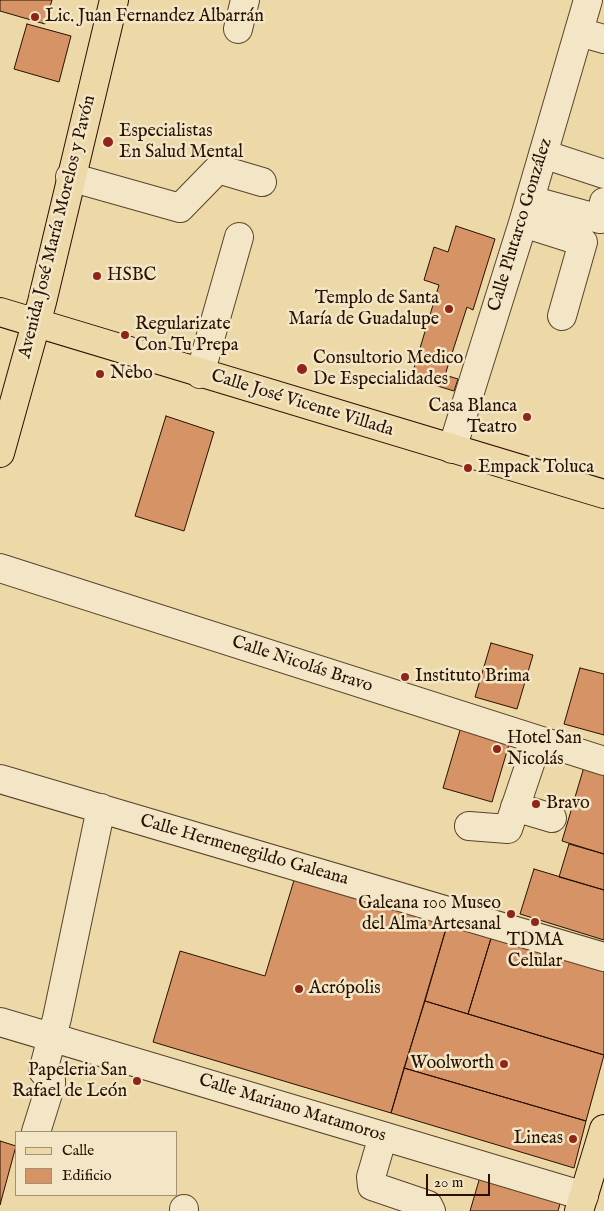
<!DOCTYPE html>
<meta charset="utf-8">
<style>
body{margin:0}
#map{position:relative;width:604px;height:1211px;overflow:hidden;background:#edd8a8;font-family:"IM FELL English",serif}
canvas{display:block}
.legend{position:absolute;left:15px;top:1131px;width:162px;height:65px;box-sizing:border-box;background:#f3e6c6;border:1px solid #a29178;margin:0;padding:6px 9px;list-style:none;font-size:15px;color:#281102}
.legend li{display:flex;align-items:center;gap:10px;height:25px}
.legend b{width:25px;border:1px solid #a29178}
.scale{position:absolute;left:426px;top:1174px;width:64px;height:22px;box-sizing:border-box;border:2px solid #281102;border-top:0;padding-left:6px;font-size:15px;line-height:18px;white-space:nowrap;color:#281102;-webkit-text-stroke:4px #f3e6c6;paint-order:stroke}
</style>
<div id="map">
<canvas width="604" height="1211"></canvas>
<ul class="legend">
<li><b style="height:6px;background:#edd8a8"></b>Calle</li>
<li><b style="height:14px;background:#d69365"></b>Edificio</li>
</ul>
<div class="scale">20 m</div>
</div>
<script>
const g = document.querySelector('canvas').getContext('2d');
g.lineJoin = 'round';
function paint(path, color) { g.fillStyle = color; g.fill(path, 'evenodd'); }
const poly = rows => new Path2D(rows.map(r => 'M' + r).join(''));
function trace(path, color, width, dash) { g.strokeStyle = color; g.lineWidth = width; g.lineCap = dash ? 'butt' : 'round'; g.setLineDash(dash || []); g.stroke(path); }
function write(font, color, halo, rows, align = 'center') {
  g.font = font + ' "IM FELL English",serif'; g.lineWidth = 5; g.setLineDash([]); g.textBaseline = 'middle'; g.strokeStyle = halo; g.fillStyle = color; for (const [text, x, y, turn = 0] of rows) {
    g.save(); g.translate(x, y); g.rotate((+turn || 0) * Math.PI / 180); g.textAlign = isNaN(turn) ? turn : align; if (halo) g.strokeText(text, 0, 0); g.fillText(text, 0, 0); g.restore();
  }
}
const building = poly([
 [0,0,52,0,45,24,0,11,0,0],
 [27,24,71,36,59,82,14,69,27,24],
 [456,226,495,239,473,310,467,307,445,375,458,379,454,391,411,378,439,285,424,280,434,247,448,252,456,226],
 [166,416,214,432,184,531,135,516,166,416],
 [491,643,533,655,517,709,475,697,491,643],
 [580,668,604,674,604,735,564,724,580,668],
 [461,727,510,741,492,802,443,788,461,727],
 [584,767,604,773,604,854,562,841,584,767],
 [569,844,604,854,604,890,559,877,569,844],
 [534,869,604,890,604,940,520,914,534,869],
 [295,877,448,922,391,1113,153,1042,180,951,265,976,295,877],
 [448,922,492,935,468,1014,425,1001,448,922],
 [492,935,604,969,604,1055,468,1014,492,935],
 [425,1001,604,1055,586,1121,404,1068,425,1001],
 [404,1068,586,1121,574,1168,391,1113,404,1068],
 [0,1141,16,1146,0,1205,0,1141],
 [480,1177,561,1200,558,1211,470,1211,480,1177]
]);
const minor = poly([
 [238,29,245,0],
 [579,32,604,39],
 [543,154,604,174],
 [70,177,180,208,218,169,262,182],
 [530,200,600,219,604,202],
 [523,223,583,242,562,316],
 [200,374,239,237],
 [452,449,523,223,588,0],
 [0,568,604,761],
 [0,779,604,957],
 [515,807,552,818],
 [469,826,508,829,538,740],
 [0,1022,584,1196],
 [36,1132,51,1084,51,1080,43,1071,57,1018,101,808],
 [383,1136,371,1177,372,1186,428,1205,431,1211],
 [184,1211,184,1209]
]);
const major = poly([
 [0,312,604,494],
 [0,453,42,302,114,0],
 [579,1211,604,1129]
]);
const markers = [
 [35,17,5,"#8f2418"],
 [108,142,6,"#8f2418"],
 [97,276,5,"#8f2418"],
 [449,309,5,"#8f2418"],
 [125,335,5,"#8f2418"],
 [302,369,6,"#8f2418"],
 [100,374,5,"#8f2418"],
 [527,417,5,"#8f2418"],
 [468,468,5,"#8f2418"],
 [405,677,5,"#8f2418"],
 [497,749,5,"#8f2418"],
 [536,804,5,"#8f2418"],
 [511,914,5,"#8f2418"],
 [535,922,5,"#8f2418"],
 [299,989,5,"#8f2418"],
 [504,1064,5,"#8f2418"],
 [137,1081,5,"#8f2418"],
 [573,1139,5,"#8f2418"]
];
const poiNames = [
 ["Lic. Juan Fernandez Albarrán",45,17],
 ["Especialistas",119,132],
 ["En Salud Mental",119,153],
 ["HSBC",107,276],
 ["Templo de Santa",439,299,"right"],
 ["María de Guadalupe",439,320,"right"],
 ["Regularizate",135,325],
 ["Con Tu Prepa",135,346],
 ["Consultorio Medico",313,359],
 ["De Especialidades",313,380],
 ["Nebo",110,374],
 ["Casa Blanca",517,407,"right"],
 ["Teatro",517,428,"right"],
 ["Empack Toluca",478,468],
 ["Instituto Brima",415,677],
 ["Hotel San",507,739],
 ["Nicolás",507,760],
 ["Bravo",546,804],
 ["Galeana 100 Museo",501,904,"right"],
 ["del Alma Artesanal",501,925,"right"],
 ["TDMA",535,941,"center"],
 ["Celular",535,962,"center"],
 ["Acrópolis",309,989],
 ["Woolworth",494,1064,"right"],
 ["Papeleria San",127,1071,"right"],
 ["Rafael de León",127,1092,"right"],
 ["Lineas",563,1139,"right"]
];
const streetNames = [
 ["Calle Plutarco González",521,225,-73],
 ["Avenida José María Morelos y Pavón",58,227,-76],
 ["Calle José Vicente Villada",302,404,17],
 ["Calle Nicolás Bravo",302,665,18],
 ["Calle Hermenegildo Galeana",244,851,16],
 ["Calle Mariano Matamoros",292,1109,17]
];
paint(building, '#d69365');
trace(building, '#281102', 1);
trace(minor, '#59432c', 30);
trace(major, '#281102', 30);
trace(minor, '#f3e6c6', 28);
trace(major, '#edd8a8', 28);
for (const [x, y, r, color] of markers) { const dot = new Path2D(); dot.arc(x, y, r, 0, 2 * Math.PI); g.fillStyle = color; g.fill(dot); trace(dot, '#f3e6c6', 2); }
write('18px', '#281102', '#f3e6c6', poiNames, 'left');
write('18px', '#281102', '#f3e6c6', streetNames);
</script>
